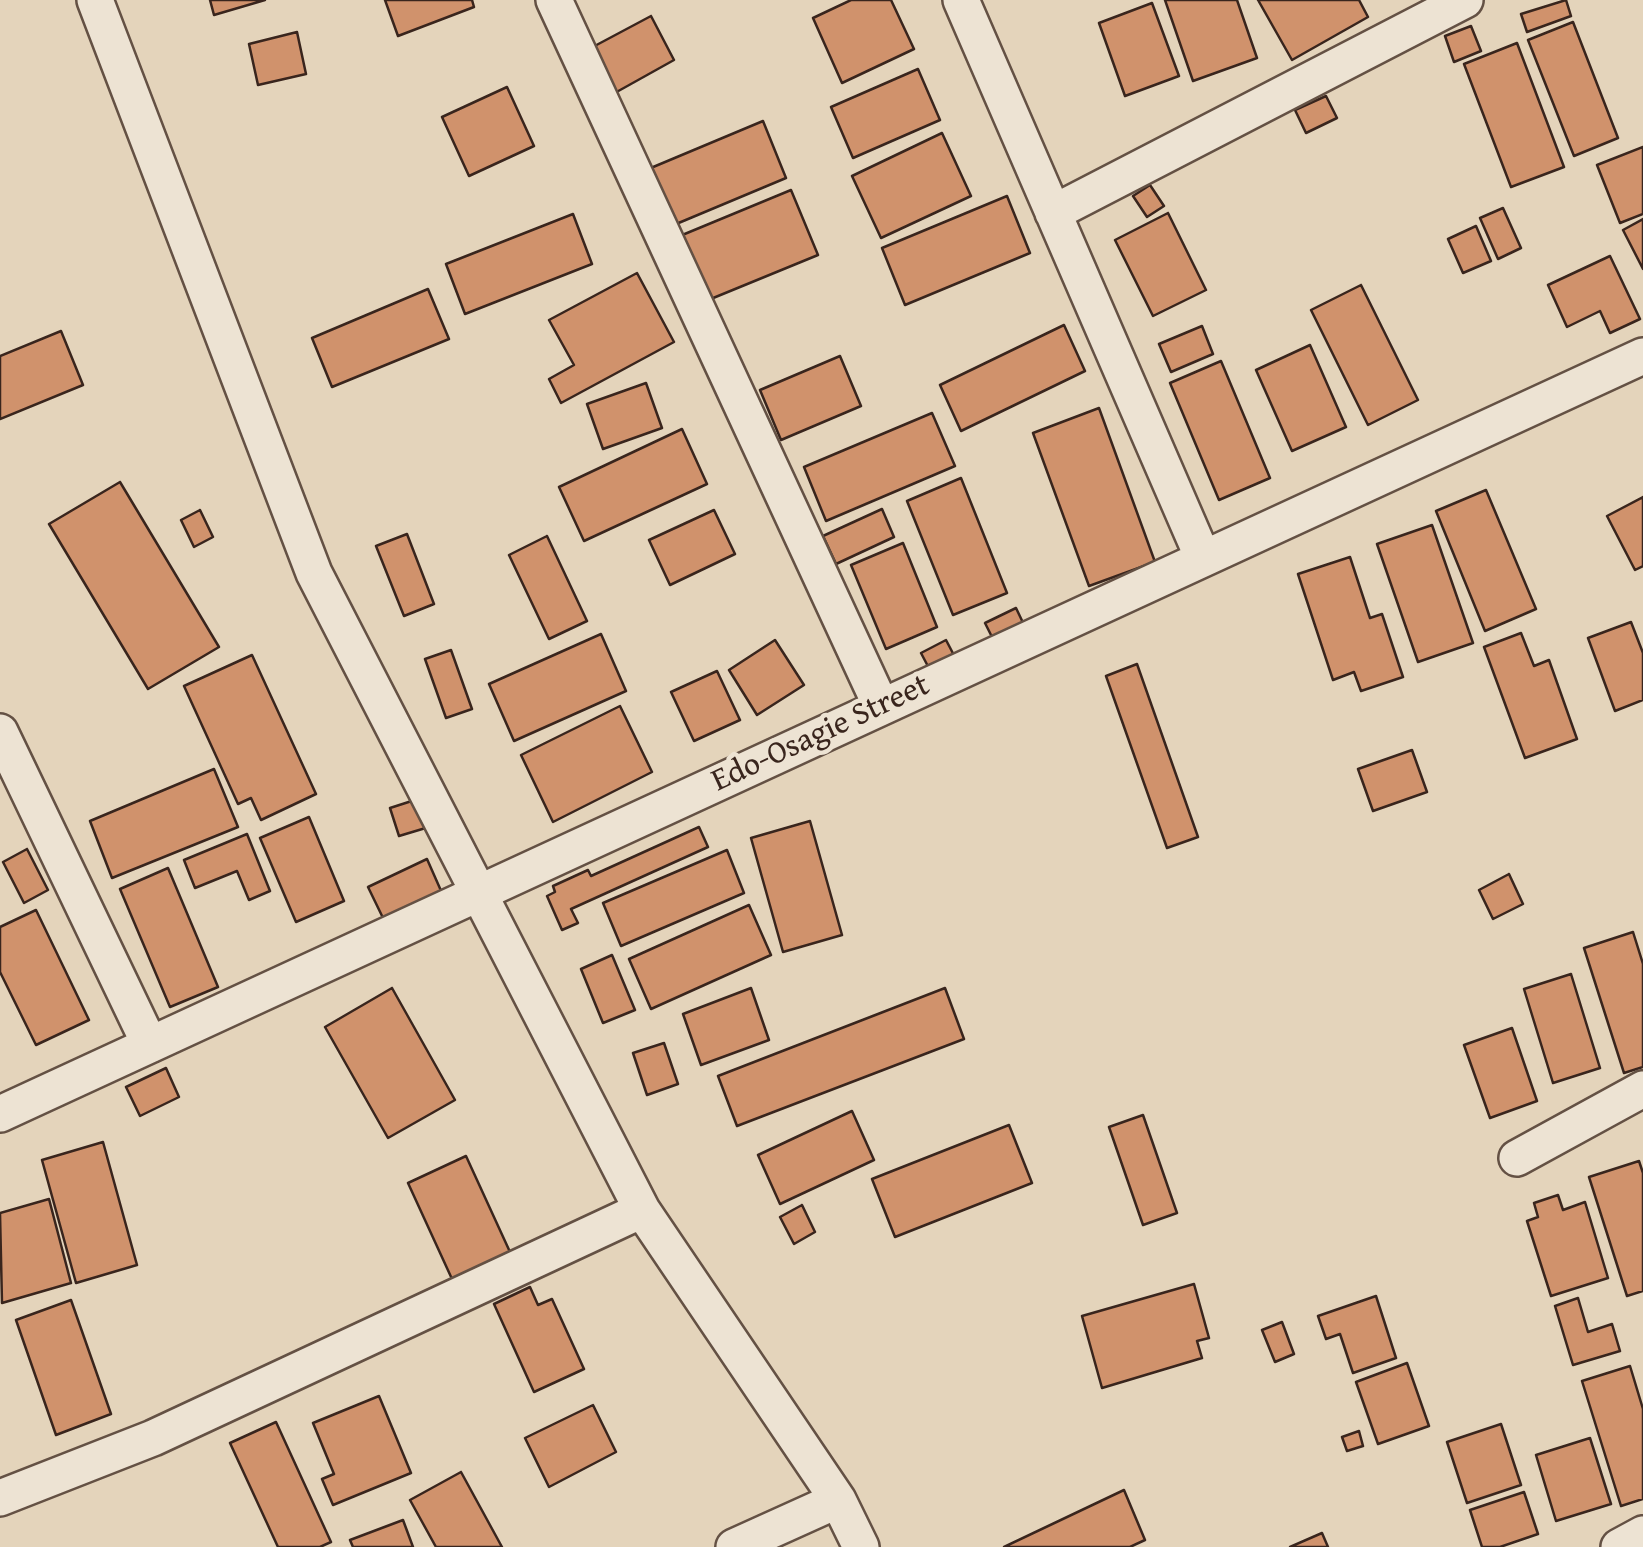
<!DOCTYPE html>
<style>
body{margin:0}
canvas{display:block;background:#e4d4bb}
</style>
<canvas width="1643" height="1547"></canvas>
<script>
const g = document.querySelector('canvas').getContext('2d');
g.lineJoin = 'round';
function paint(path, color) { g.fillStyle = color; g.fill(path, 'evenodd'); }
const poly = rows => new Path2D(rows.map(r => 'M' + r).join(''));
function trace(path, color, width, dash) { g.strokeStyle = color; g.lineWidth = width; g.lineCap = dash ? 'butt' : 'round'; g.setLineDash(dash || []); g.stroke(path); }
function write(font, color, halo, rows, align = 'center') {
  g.font = font + ' "Gentium Book Plus",serif'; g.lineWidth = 9; g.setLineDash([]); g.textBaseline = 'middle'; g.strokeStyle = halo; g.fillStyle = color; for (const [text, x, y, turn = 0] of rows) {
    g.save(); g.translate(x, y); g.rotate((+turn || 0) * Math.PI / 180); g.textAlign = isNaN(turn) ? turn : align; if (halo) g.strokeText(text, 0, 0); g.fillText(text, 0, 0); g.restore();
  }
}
const building = poly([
 [210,0,265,0,214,15,210,0],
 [385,0,472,0,474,7,398,36,385,0],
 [851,0,891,0,914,49,842,83,813,18,851,0],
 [1165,0,1237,0,1257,58,1193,81,1165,0],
 [1258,0,1359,0,1368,17,1292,60,1258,0],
 [1566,0,1571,16,1527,32,1521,14,1566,0],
 [1152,3,1179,76,1125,96,1099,23,1152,3],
 [651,16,674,60,613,94,589,49,651,16],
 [1573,22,1618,138,1574,156,1528,40,1573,22],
 [1471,26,1481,51,1454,62,1445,36,1471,26],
 [297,32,306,74,258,85,249,44,297,32],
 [1517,43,1564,167,1511,187,1464,64,1517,43],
 [918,69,940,120,853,158,831,107,918,69],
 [507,87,534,146,469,176,442,117,507,87],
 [1326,96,1337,118,1306,133,1295,110,1326,96],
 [763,121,786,178,669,227,646,170,763,121],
 [942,133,971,196,881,238,852,176,942,133],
 [1643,147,1643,214,1620,223,1597,165,1643,147],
 [1150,185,1164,206,1147,217,1133,196,1150,185],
 [791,190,818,255,701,303,675,238,791,190],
 [1007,196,1030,253,905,305,882,248,1007,196],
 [1503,208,1521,248,1498,259,1480,218,1503,208],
 [1168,213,1206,290,1153,316,1115,240,1168,213],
 [573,214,592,264,465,314,446,264,573,214],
 [1643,219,1643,269,1623,230,1643,219],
 [1476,226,1491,261,1463,273,1448,239,1476,226],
 [1610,256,1640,319,1610,333,1600,311,1567,327,1548,285,1610,256],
 [637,273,674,342,561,403,549,379,574,365,549,320,637,273],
 [1361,285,1418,400,1368,425,1311,310,1361,285],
 [428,289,449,339,332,387,312,338,428,289],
 [1064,325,1085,371,961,431,940,385,1064,325],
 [1202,326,1213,354,1171,372,1159,344,1202,326],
 [61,331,83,385,0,419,0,356,61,331],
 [1310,345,1346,427,1292,451,1256,370,1310,345],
 [840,356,861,406,781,440,760,390,840,356],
 [1221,361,1270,478,1219,500,1170,383,1221,361],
 [646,383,662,428,603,449,587,404,646,383],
 [1099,408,1155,562,1089,586,1033,433,1099,408],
 [932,413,955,466,826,521,804,467,932,413],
 [682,429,707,484,584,541,559,487,682,429],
 [961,478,1007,593,953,615,907,501,961,478],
 [120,482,219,647,148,689,49,524,120,482],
 [1486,490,1536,609,1485,631,1436,511,1486,490],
 [1643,497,1643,566,1635,570,1607,516,1643,497],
 [882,509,894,537,836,564,823,536,882,509],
 [200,510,213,537,194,547,181,520,200,510],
 [714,510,735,554,670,585,649,540,714,510],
 [1432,525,1473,643,1418,662,1377,544,1432,525],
 [407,534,434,604,404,616,376,546,407,534],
 [547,536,587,621,549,639,509,555,547,536],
 [903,543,937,627,886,649,851,565,903,543],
 [1350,557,1370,618,1382,614,1403,677,1361,691,1354,672,1333,680,1298,574,1350,557],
 [1016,608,1026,629,995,643,985,623,1016,608],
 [1631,622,1643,653,1643,700,1615,711,1588,638,1631,622],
 [1521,633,1534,666,1549,660,1577,739,1525,758,1484,647,1521,633],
 [601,634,626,691,514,741,489,684,601,634],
 [775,640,804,685,757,715,729,670,775,640],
 [946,640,957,661,932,674,921,653,946,640],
 [451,650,472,709,446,718,425,659,451,650],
 [252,655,316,794,261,820,251,798,238,804,184,686,252,655],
 [1137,664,1198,837,1167,848,1106,676,1137,664],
 [717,671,740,720,694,741,671,692,717,671],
 [620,706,652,772,553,822,521,755,620,706],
 [1412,750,1427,792,1373,811,1358,769,1412,750],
 [214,769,238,827,112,878,90,821,214,769],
 [421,798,429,827,399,836,390,808,421,798],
 [309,817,344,901,296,922,260,838,309,817],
 [810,821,842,935,783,952,751,838,810,821],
 [699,827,708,847,571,909,578,923,562,930,547,896,555,892,553,886,588,870,591,876,699,827],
 [247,834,270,891,249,900,237,871,195,888,184,860,247,834],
 [27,849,48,890,24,903,3,862,27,849],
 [727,850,744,893,621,946,603,903,727,850],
 [427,859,442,893,384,920,368,887,427,859],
 [168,868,218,987,170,1007,120,889,168,868],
 [1509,874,1523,904,1493,919,1479,890,1509,874],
 [749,905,771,955,651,1009,629,959,749,905],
 [36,910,89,1020,36,1045,0,972,0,927,36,910],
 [1633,932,1643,964,1643,1067,1624,1073,1584,948,1633,932],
 [612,955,635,1010,603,1023,581,969,612,955],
 [1571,974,1600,1068,1553,1083,1524,989,1571,974],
 [392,988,455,1100,388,1138,325,1027,392,988],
 [751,988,769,1040,701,1065,683,1014,751,988],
 [945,988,964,1039,737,1126,718,1076,945,988],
 [1512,1028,1537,1101,1490,1118,1464,1045,1512,1028],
 [664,1043,678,1084,647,1095,633,1053,664,1043],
 [166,1068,179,1097,140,1116,126,1087,166,1068],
 [852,1111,874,1160,780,1204,758,1155,852,1111],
 [1143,1115,1177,1213,1143,1225,1109,1127,1143,1115],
 [1009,1125,1032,1183,895,1237,872,1179,1009,1125],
 [103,1142,137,1265,76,1283,42,1160,103,1142],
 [466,1156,510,1252,452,1279,408,1183,466,1156],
 [1639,1161,1643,1173,1643,1291,1627,1296,1589,1177,1639,1161],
 [1558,1195,1563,1210,1585,1202,1608,1278,1551,1296,1527,1221,1538,1217,1534,1203,1558,1195],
 [49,1199,71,1283,2,1303,0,1213,49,1199],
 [802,1205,815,1232,794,1244,780,1217,802,1205],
 [1194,1284,1209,1338,1197,1341,1202,1358,1102,1388,1082,1316,1194,1284],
 [530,1287,538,1305,552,1299,584,1369,534,1392,494,1304,530,1287],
 [1376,1296,1396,1358,1353,1373,1340,1334,1326,1339,1318,1316,1376,1296],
 [1578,1298,1588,1332,1612,1324,1620,1351,1573,1365,1555,1306,1578,1298],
 [71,1300,111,1414,56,1435,16,1320,71,1300],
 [1282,1322,1294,1354,1275,1362,1262,1330,1282,1322],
 [1407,1363,1429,1426,1378,1444,1356,1382,1407,1363],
 [1630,1366,1643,1409,1643,1499,1621,1506,1582,1381,1630,1366],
 [379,1396,411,1473,333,1505,322,1479,334,1474,313,1423,379,1396],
 [593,1405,616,1452,549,1487,525,1438,593,1405],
 [276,1422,331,1542,320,1547,278,1547,230,1443,276,1422],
 [1501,1424,1521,1485,1467,1503,1447,1442,1501,1424],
 [1359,1431,1363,1446,1347,1451,1342,1437,1359,1431],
 [1590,1438,1611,1504,1556,1521,1536,1455,1590,1438],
 [461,1472,502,1547,436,1547,410,1500,461,1472],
 [1124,1490,1145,1540,1130,1547,1004,1547,1124,1490],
 [1524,1492,1538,1534,1500,1547,1482,1547,1470,1510,1524,1492],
 [403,1520,413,1547,353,1547,350,1540,403,1520],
 [1322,1533,1328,1547,1290,1547,1322,1533]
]);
const street = poly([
 [95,0,314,573,642,1210,838,1500,861,1547],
 [554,0,881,706],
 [961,0,1203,558],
 [1053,213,1465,0],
 [0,732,150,1045],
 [0,1114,1643,356],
 [1517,1158,1643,1089],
 [0,1498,153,1438,642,1210],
 [734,1547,838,1500],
 [1619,1547,1643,1534]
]);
const streetNames = [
 ["Edo-Osagie Street",821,734,-25]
];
paint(building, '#d0926c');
trace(building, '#39251d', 2.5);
trace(street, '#645144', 40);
trace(street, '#ede3d3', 35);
write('32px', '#39251d', '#ede3d3', streetNames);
</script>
